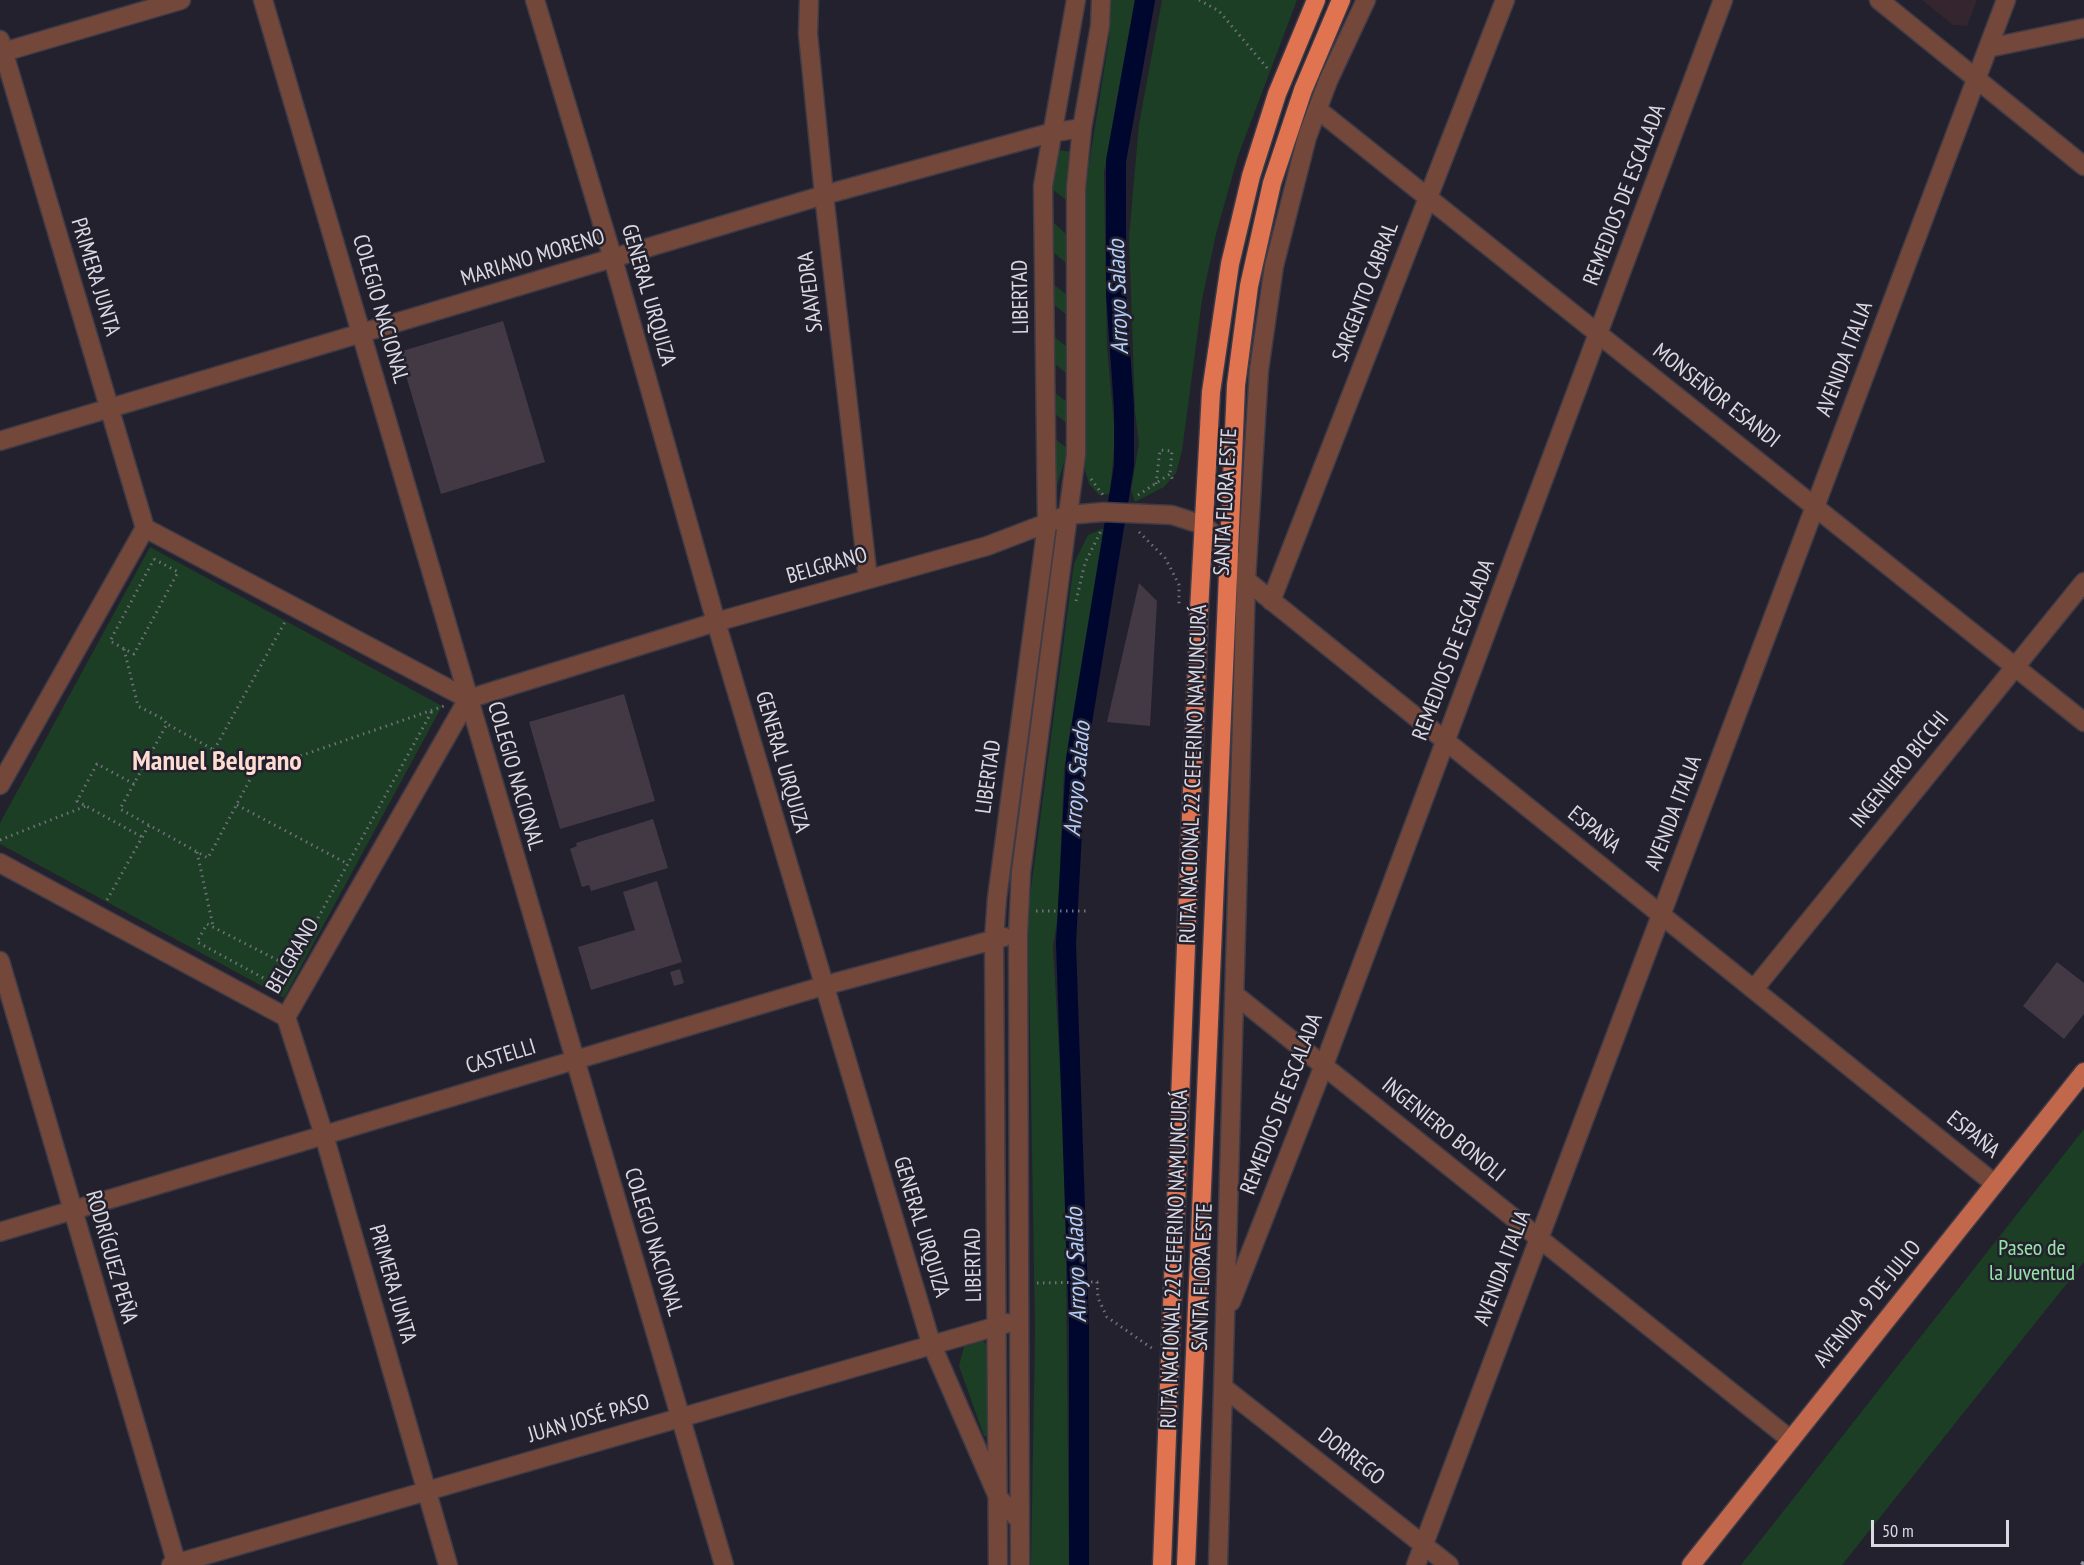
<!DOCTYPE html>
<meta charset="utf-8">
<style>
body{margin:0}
#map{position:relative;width:2084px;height:1565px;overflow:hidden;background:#23212e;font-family:"PT Sans Narrow",sans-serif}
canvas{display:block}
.scale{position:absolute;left:1871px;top:1520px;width:138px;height:27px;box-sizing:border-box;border:3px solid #dad9e2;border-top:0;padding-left:8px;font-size:18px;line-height:21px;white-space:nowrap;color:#dad9e2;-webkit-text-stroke:4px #23212e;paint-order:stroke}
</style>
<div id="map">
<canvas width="2084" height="1565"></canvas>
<div class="scale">50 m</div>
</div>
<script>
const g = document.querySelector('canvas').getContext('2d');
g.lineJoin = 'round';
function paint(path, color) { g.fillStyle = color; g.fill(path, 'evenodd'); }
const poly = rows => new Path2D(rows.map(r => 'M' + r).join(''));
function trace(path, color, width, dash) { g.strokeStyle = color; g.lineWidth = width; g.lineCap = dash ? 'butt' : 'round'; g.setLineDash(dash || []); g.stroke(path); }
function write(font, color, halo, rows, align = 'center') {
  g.font = font + ' "PT Sans Narrow",sans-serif'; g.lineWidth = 5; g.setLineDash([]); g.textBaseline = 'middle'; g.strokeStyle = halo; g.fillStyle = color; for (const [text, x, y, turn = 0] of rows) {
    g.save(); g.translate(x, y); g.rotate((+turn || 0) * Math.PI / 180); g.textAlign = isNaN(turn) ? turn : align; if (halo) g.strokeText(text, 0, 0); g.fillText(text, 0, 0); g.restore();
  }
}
const education = poly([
 [1922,0,1977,0,1967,26,1953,25]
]);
const green = poly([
 [1111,0,1140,0,1104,172,1107,346,1115,436,1110,494,1099,495,1089,484,1085,470,1085,189,1109,39],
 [1162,0,1297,0,1238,156,1216,234,1202,300,1182,451,1176,473,1164,487,1135,502,1131,490,1139,443,1135,412,1129,237,1139,124],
 [1058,150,1072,152,1066,200,1052,189],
 [1053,222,1066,234,1066,263,1053,252],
 [1053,284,1067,295,1067,315,1053,304],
 [1053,336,1067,347,1067,374,1054,363],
 [1054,392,1068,403,1068,424,1054,413],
 [1054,438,1068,449,1057,486,1055,485],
 [1102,529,1114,529,1098,579,1064,770,1058,916,1053,946,1065,1156,1069,1565,1031,1565,1035,1331,1028,911,1074,563,1088,535],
 [150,547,442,706,284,998,0,844,0,823],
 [2084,1129,2084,1262,1842,1565,1741,1565],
 [979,1337,986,1344,990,1354,991,1431,988,1436,984,1436,959,1366,965,1343]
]);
const canal = poly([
 [1079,1565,1079,1326,1066,943,1076,759,1124,466,1124,407,1116,294,1116,161,1145,0]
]);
const building = poly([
 [503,321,545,462,441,494,399,352],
 [1139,583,1157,601,1150,726,1107,722],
 [624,694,655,801,560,829,529,722],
 [653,819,668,868,591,891,589,885,582,887,570,849,577,846,576,843],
 [657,881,682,962,591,990,578,947,635,930,623,892],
 [2057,962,2084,983,2084,1014,2064,1039,2023,1006],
 [680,969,684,983,674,986,670,972]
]);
const path = poly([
 [1199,0,1219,11,1268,69],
 [1091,479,1103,495],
 [1156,484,1160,450,1172,451,1170,474],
 [1138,495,1170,474,1173,480],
 [1139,532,1165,558,1171,569,1179,585,1179,605],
 [154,559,178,572,134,654,110,641,154,559],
 [1076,601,1085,563,1102,529],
 [124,649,138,706,163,719,167,724],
 [214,750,286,620],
 [254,772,167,724,120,809,208,858,254,772,444,706],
 [134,784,97,764,77,801,142,837],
 [237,805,348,864],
 [0,840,86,806],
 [197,852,213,926],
 [107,900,149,825],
 [1036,911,1090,911],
 [291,967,280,987,197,942,207,924,291,967,432,711],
 [1037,1283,1097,1282,1098,1298,1107,1317,1153,1349]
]);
const minor = poly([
 [263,0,724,1565],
 [535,0,613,259,716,622,931,1343,998,1497,1020,1521],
 [809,0,808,34,824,195,868,579],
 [1879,0,2084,166],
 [0,40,145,528],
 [1988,48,2084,28],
 [0,53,181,0],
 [1317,109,2084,722],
 [0,441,824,195,1050,133,1082,128],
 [1271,601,1505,0],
 [468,699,716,622,987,546,1068,515,1103,512,1172,515,1203,525,1215,535,1246,580,1995,1184],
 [0,785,145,528,468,699,286,1017,0,863],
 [0,961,177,1565],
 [1754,989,2084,582],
 [1234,994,1791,1440],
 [286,1017,324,1135,448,1565],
 [0,1232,823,986,1004,937],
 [1231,1302,1324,1065,1723,0],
 [1223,1387,1449,1565],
 [171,1565,1008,1323],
 [998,1565,994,939,997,898,1047,525,1043,186,1076,0],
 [1020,1565,1018,935,1021,872,1076,454,1076,188,1082,128,1100,26,1101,0],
 [1218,1565,1246,580,1259,370,1274,266,1307,137,1328,81,1366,0],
 [1416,1565,2006,0]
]);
const major = poly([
 [1691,1565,2084,1072]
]);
const highway = poly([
 [1162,1565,1199,611,1211,392,1230,264,1251,176,1277,94,1316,0],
 [1186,1565,1236,385,1249,286,1272,183,1303,90,1341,0]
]);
const rail = poly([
 [2082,1565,2084,1562]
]);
const streetNames = [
 ["REMEDIOS DE ESCALADA",1625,195,-69],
 ["MARIANO MORENO",533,258,-17],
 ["PRIMERA JUNTA",95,277,73],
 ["SAAVEDRA",811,292,-97],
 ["SARGENTO CABRAL",1366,292,-69],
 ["GENERAL URQUIZA",648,295,74],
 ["LIBERTAD",1021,297,-91],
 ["COLEGIO NACIONAL",380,309,74],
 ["AVENIDA ITALIA",1845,359,-69],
 ["MONSEÑOR ESANDI",1716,396,38],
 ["SANTA FLORA ESTE",1226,502,-87],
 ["BELGRANO",827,566,-16],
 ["REMEDIOS DE ESCALADA",1454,650,-69],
 ["GENERAL URQUIZA",782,762,74],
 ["INGENIERO BICCHI",1900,770,-51],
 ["RUTA NACIONAL 22 CEFERINO NAMUNCURÁ",1194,774,-88],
 ["COLEGIO NACIONAL",515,776,74],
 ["LIBERTAD",989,777,-82],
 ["AVENIDA ITALIA",1674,813,-69],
 ["ESPAÑA",1594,830,39],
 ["BELGRANO",293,956,-60],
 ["CASTELLI",501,1057,-17],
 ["REMEDIOS DE ESCALADA",1282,1104,-69],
 ["INGENIERO BONOLI",1443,1130,39],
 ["ESPAÑA",1973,1135,39],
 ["GENERAL URQUIZA",921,1227,73],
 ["COLEGIO NACIONAL",653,1242,73],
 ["RODRÍGUEZ PEÑA",111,1257,74],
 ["RUTA NACIONAL 22 CEFERINO NAMUNCURÁ",1175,1259,-88],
 ["LIBERTAD",974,1265,-91],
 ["AVENIDA ITALIA",1503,1268,-69],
 ["SANTA FLORA ESTE",1203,1277,-88],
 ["PRIMERA JUNTA",392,1284,74],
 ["AVENIDA 9 DE JULIO",1868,1304,-51],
 ["JUAN JOSÉ PASO",589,1419,-16],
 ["DORREGO",1351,1457,38]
];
const parkNames = [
 ["Paseo de",2032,1249],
 ["la Juventud",2032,1274]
];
const waterNames = [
 ["Arroyo Salado",1119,297,-92],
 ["Arroyo Salado",1078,779,-85],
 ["Arroyo Salado",1077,1265,-92]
];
const districtNames = [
 ["Manuel Belgrano",217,762]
];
paint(education, '#35252e');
paint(green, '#1b3e24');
trace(canal, '#00072f', 20);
paint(building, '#423945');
trace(minor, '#3d3b47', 21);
trace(major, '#3d3b47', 21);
trace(highway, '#3d3b47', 21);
trace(path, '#72707c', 3, [1.5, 4.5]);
trace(minor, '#734739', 18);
trace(major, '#c1674b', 18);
trace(highway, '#e07451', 18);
trace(rail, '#92909b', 4.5, [8, 8]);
write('22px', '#dad9e2', '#23212e', streetNames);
write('22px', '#97e4a7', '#23212e', parkNames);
write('italic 24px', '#b4cffb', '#23212e', waterNames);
write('bold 28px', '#fddcd1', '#23212e', districtNames);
</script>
